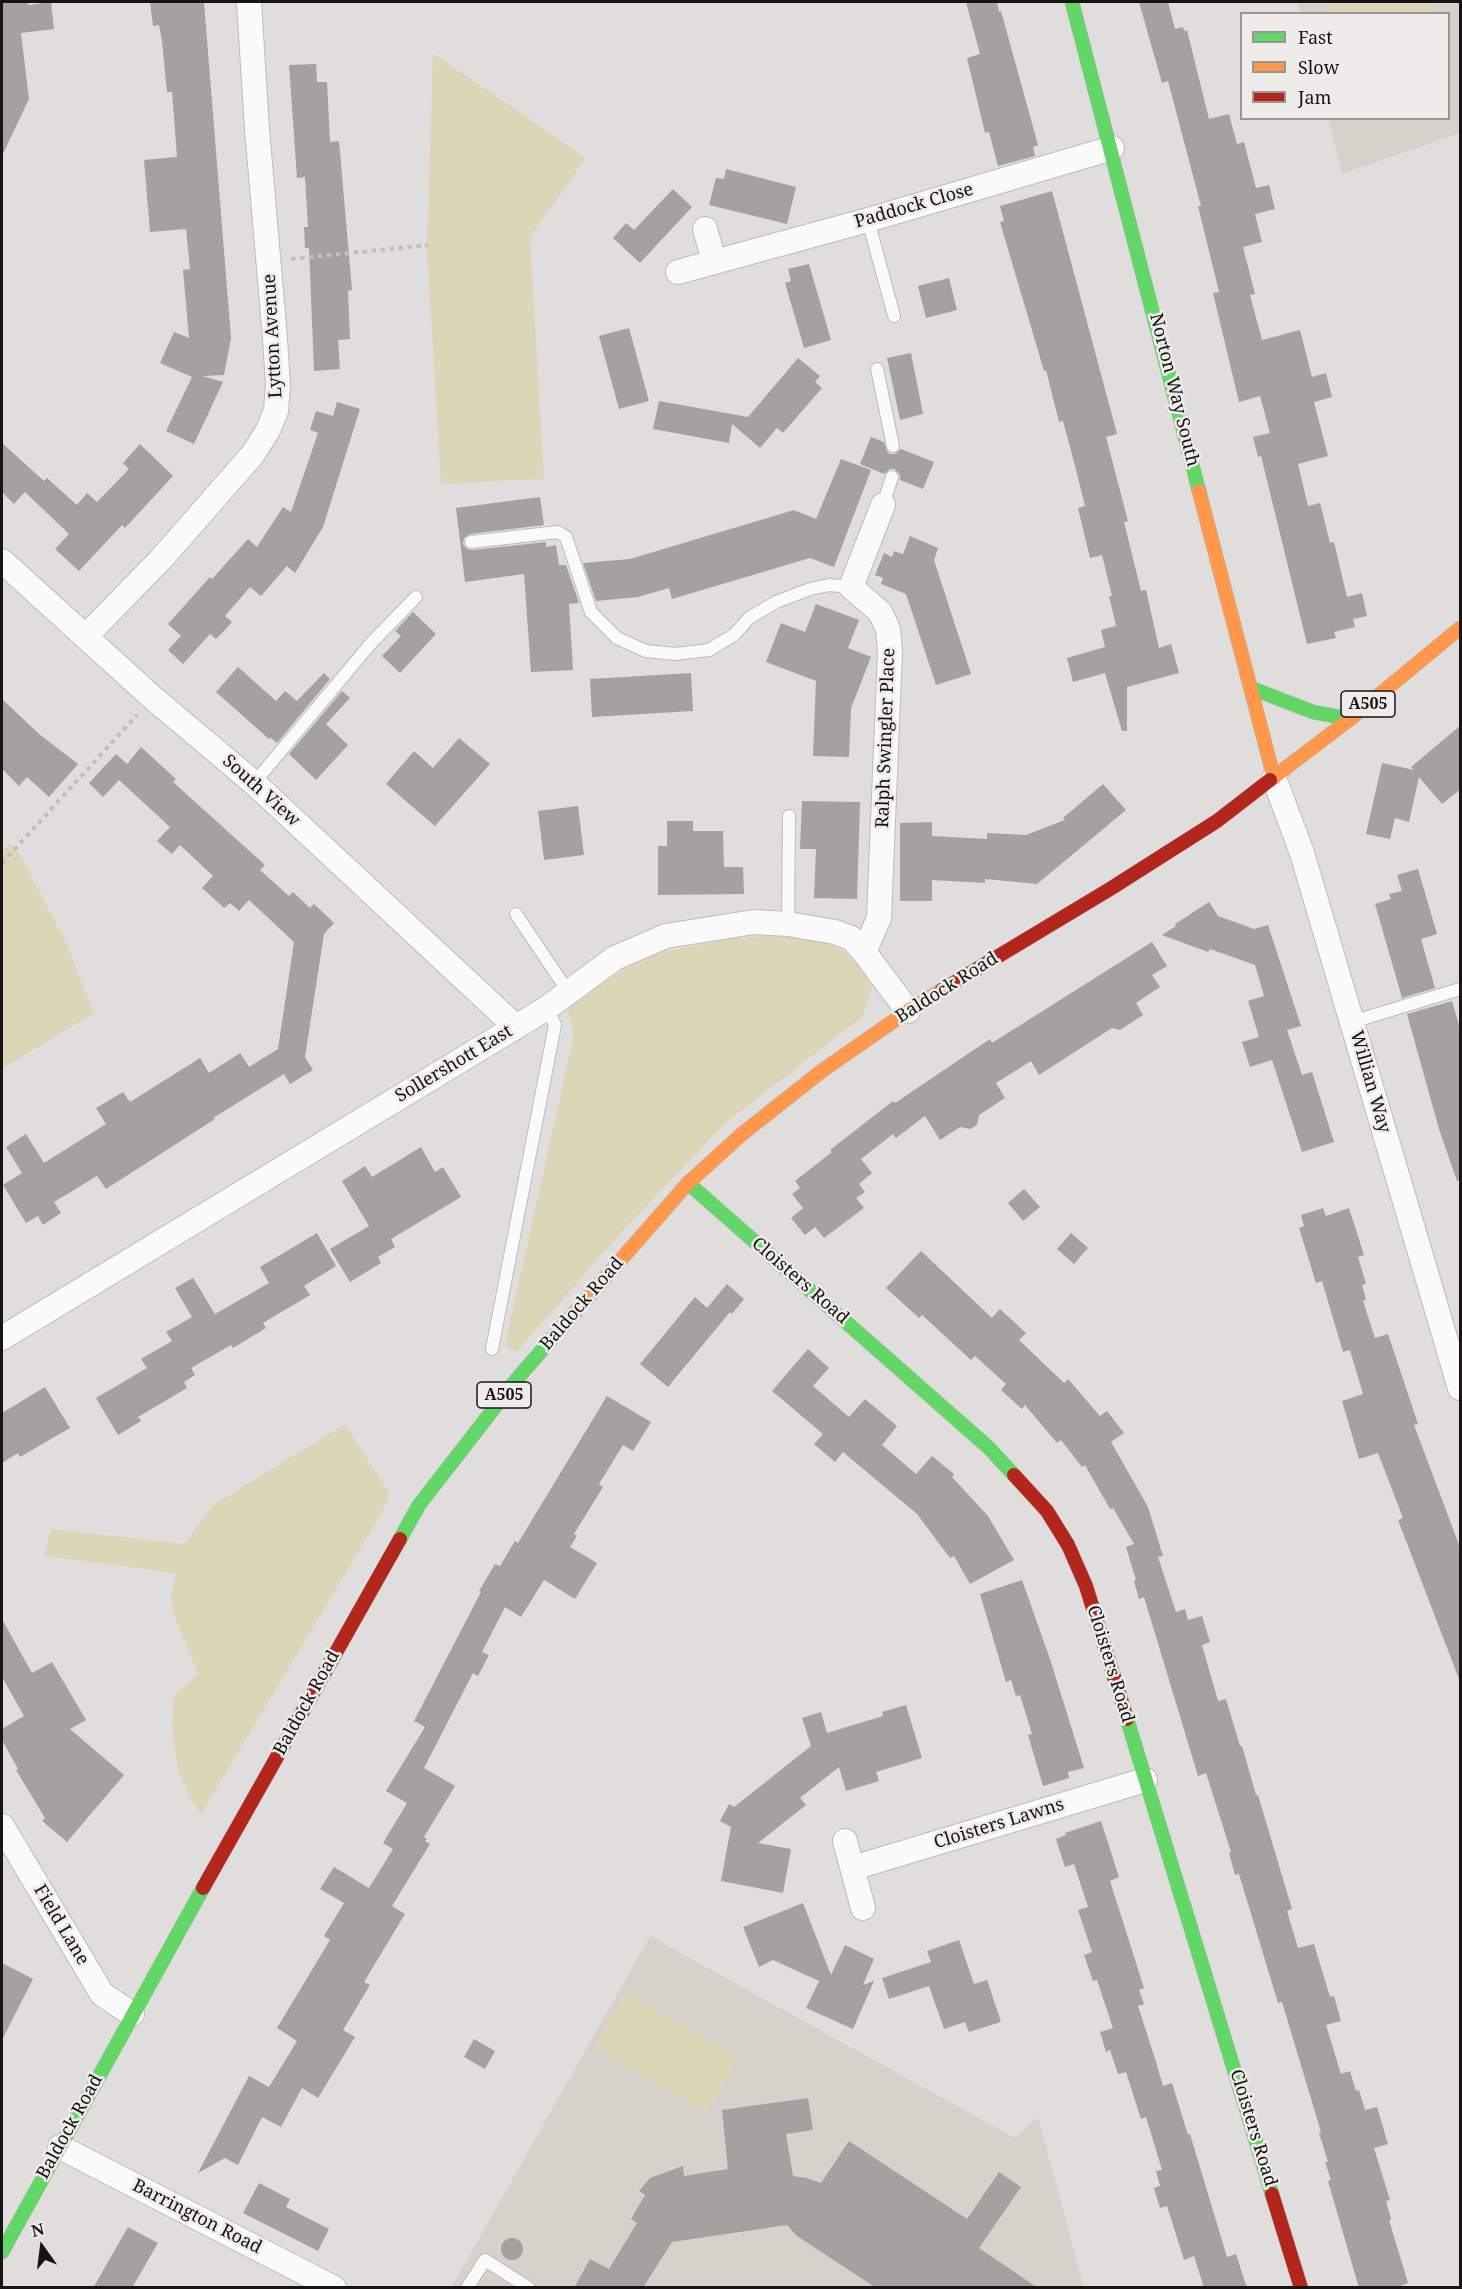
<!DOCTYPE html>
<style>
body{margin:0}
#map{position:relative;width:1462px;height:2289px;overflow:hidden;background:#dfdedc;font-family:"Noto Serif",serif}
canvas{display:block}
.frame{position:absolute;inset:0;border:3px solid #161514;pointer-events:none}
.legend{position:absolute;left:1240px;top:12px;width:210px;height:108px;box-sizing:border-box;background:#edece9;border:2px solid #979694;margin:0;padding:8px 10px;list-style:none;font-size:18px;color:#161514}
.legend li{display:flex;align-items:center;gap:12px;height:30px}
.legend b{width:30px;border:2px solid #979694}
.north{position:absolute;left:12px;top:2217px;width:60px;height:60px;-webkit-text-stroke:4px #edece9;paint-order:stroke;rotate:346deg;font-size:16px;font-weight:700;line-height:24px;text-align:center;color:#161514}
.north::after{content:'';display:block;margin:auto;width:21px;height:27px;background:#161514;clip-path:polygon(50% 0,100% 100%,50% 72%,0 100%)}
</style>
<div id="map">
<canvas width="1462" height="2289"></canvas>
<div class="frame"></div>
<ul class="legend">
<li><b style="height:8px;background:#63d668"></b>Fast</li>
<li><b style="height:8px;background:#ff974d"></b>Slow</li>
<li><b style="height:8px;background:#b3261e"></b>Jam</li>
</ul>
<div class="north">N</div>
</div>
<script>
const g = document.querySelector('canvas').getContext('2d');
g.lineJoin = 'round';
function paint(path, color) { g.fillStyle = color; g.fill(path, 'evenodd'); }
const poly = rows => new Path2D(rows.map(r => 'M' + r).join(''));
function trace(path, color, width, dash) { g.strokeStyle = color; g.lineWidth = width; g.lineCap = dash ? 'butt' : 'round'; g.setLineDash(dash || []); g.stroke(path); }
function write(font, color, halo, rows, align = 'center') {
  g.font = font + ' "Noto Serif",serif'; g.lineWidth = 5; g.setLineDash([]); g.textBaseline = 'middle'; g.strokeStyle = halo; g.fillStyle = color; for (const [text, x, y, turn = 0] of rows) {
    g.save(); g.translate(x, y); g.rotate((+turn || 0) * Math.PI / 180); g.textAlign = isNaN(turn) ? turn : align; if (halo) g.strokeText(text, 0, 0); g.fillText(text, 0, 0); g.restore();
  }
}
const built = poly([
 [1297,2,1460,2,1460,133,1342,174,1328,119,1448,118,1448,14,1300,13],
 [650,1936,1015,2138,1038,2117,1084,2287,451,2288]
]);
const green = poly([
 [1326,2,1428,2,1432,13,1330,13],
 [433,53,586,158,530,237,544,479,441,484,427,249],
 [10,843,21,857,66,942,94,1013,2,1069,2,851],
 [775,935,809,937,826,943,843,951,859,965,868,978,872,989,862,1017,728,1121,626,1227,516,1353,505,1344,573,1039,572,1025,568,1015,569,1008,576,1000,628,967,658,953,730,939],
 [345,1424,390,1494,381,1514,201,1814,191,1800,178,1770,172,1727,174,1695,198,1674,176,1620,171,1601,175,1573,44,1556,51,1529,184,1544,213,1505],
 [626,1992,739,2058,706,2113,593,2047]
]);
const building = poly([
 [2,2,27,2,29,5,51,2,54,29,21,33,29,99,2,156],
 [150,2,204,2,231,338,224,375,203,376,223,382,194,444,166,431,192,377,160,363,174,332,189,338,183,270,190,269,186,229,150,232,144,160,177,157,172,92,167,92,162,41,159,25,153,26],
 [966,2,997,2,999,12,1001,11,1038,145,1033,147,1035,156,998,166,989,132,985,133,967,58,980,54],
 [1139,2,1168,2,1175,29,1183,27,1184,31,1187,30,1209,119,1229,114,1237,144,1244,142,1256,188,1269,185,1275,209,1255,214,1262,242,1243,247,1255,294,1250,295,1262,340,1300,330,1312,377,1326,373,1332,397,1314,402,1328,456,1298,464,1308,506,1320,503,1330,543,1334,542,1347,597,1362,593,1367,616,1353,619,1355,627,1334,632,1336,638,1307,644,1261,456,1258,457,1253,437,1270,433,1260,396,1239,402,1213,293,1219,292,1198,206,1201,206,1168,81,1162,83],
 [316,64,317,82,327,82,330,142,339,141,352,290,348,291,350,339,338,340,340,369,314,371,309,248,305,248,304,227,308,227,305,177,297,178,289,65],
 [726,169,796,187,787,224,709,205,716,178,724,179],
 [673,189,692,207,640,263,613,238,626,223,634,230],
 [1052,191,1117,434,1106,437,1128,521,1124,522,1141,591,1146,590,1159,648,1171,644,1179,673,1127,687,1127,731,1122,731,1105,673,1073,682,1067,658,1105,647,1101,630,1116,626,1109,596,1112,596,1102,555,1090,558,1078,508,1085,506,1074,462,1063,421,1059,422,1046,370,1044,371,1000,222,1004,221,1000,206],
 [809,264,831,340,804,348,785,283,791,281,788,269],
 [949,278,957,310,926,318,918,286],
 [629,328,649,401,619,409,599,336],
 [911,353,923,414,900,420,887,358],
 [798,358,820,376,815,382,822,388,783,433,777,428,760,448,732,424,729,443,653,429,659,401,748,417],
 [337,402,360,409,323,527,295,573,287,566,261,596,250,587,225,616,232,622,225,630,216,639,210,634,183,664,168,650,181,636,168,624,210,577,212,579,248,539,257,547,283,507,291,512,318,433,310,430,316,411,333,416],
 [871,437,884,442,887,451,890,454,895,454,901,449,934,462,923,489,900,480,900,475,895,469,890,469,884,474,860,464],
 [2,443,44,481,47,478,77,505,87,493,97,502,129,469,123,463,140,444,173,476,125,528,122,525,79,571,55,549,69,534,25,492,14,504,2,492],
 [841,459,871,470,834,567,810,558,672,599,669,588,638,597,596,601,583,563,630,559,794,510,816,519],
 [540,497,544,525,470,534,464,538,463,544,467,549,472,550,546,542,546,547,556,545,559,565,566,565,579,603,569,604,573,670,531,672,524,574,465,582,456,508],
 [910,536,938,548,934,560,971,674,936,685,906,594,881,584,883,578,875,575,884,553,892,557,894,551,903,554],
 [816,604,859,620,848,648,871,657,851,708,849,757,813,756,816,681,766,662,781,623,805,632],
 [413,612,436,634,400,673,382,656,401,636,395,631],
 [238,667,276,701,285,691,297,701,324,673,330,679,277,743,271,738,269,739,216,692],
 [691,673,693,711,592,717,590,679],
 [342,691,350,698,326,724,348,745,316,780,289,754],
 [2,699,39,734,78,764,49,797,27,777,19,786,2,769],
 [1461,725,1461,789,1442,804,1419,777,1409,822,1395,818,1390,839,1366,834,1382,763,1414,770,1411,767],
 [459,738,490,764,435,826,386,784,414,751,433,768],
 [141,747,176,779,173,782,265,865,260,870,289,896,293,892,310,908,314,904,334,923,324,934,305,1057,313,1070,290,1084,284,1074,213,1118,215,1119,106,1189,97,1176,54,1202,61,1213,43,1225,38,1216,26,1223,3,1185,22,1173,6,1147,26,1134,44,1163,106,1124,96,1108,123,1092,130,1102,200,1058,209,1073,240,1053,249,1067,278,1049,294,942,249,900,239,911,230,903,224,908,202,888,213,876,180,845,172,854,157,841,170,827,119,780,103,797,89,783,116,754,127,764],
 [1103,784,1126,810,1037,884,985,879,985,883,932,880,932,901,900,901,900,823,932,822,932,836,987,839,987,833,1026,835,1065,820,1063,818],
 [802,801,860,802,857,899,814,898,816,849,800,849],
 [578,806,584,855,544,860,538,811],
 [667,821,693,821,693,831,723,831,724,867,743,867,744,894,658,895,658,846,667,846],
 [1418,869,1437,934,1421,939,1435,988,1402,998,1375,904,1391,899,1389,894,1402,891,1397,875],
 [1209,902,1218,916,1254,929,1268,925,1301,1026,1287,1030,1302,1075,1312,1072,1334,1142,1302,1152,1272,1060,1250,1067,1242,1042,1259,1037,1248,1001,1264,996,1255,965,1210,949,1208,952,1162,935,1176,926,1175,924],
 [1152,942,1167,966,1152,975,1160,987,1136,1003,1143,1015,1120,1030,1112,1028,1039,1075,1031,1061,996,1083,1005,1098,979,1115,977,1125,970,1129,960,1127,940,1140,925,1116,896,1138,893,1134,861,1159,872,1173,859,1184,865,1192,856,1198,864,1208,824,1238,815,1227,805,1235,791,1218,803,1208,792,1194,800,1188,795,1181,832,1152,830,1150,893,1101,895,1103,990,1039,992,1043],
 [1452,1001,1461,1032,1461,1180,1457,1181,1439,1129,1407,1014],
 [421,1147,435,1172,443,1167,461,1197,391,1239,395,1247,378,1257,381,1263,350,1282,330,1249,369,1226,342,1181,365,1166,372,1177],
 [1024,1189,1040,1207,1023,1221,1008,1203],
 [1323,1208,1326,1216,1349,1208,1364,1255,1358,1257,1366,1284,1362,1285,1366,1300,1363,1301,1375,1338,1388,1334,1418,1424,1414,1425,1461,1550,1461,1679,1459,1679,1398,1520,1403,1518,1378,1453,1359,1459,1342,1401,1363,1394,1350,1350,1343,1352,1322,1281,1316,1283,1299,1228,1304,1226,1301,1215],
 [317,1233,336,1266,304,1286,310,1295,263,1323,266,1328,233,1348,231,1345,191,1368,195,1375,184,1382,187,1388,138,1417,141,1421,118,1435,96,1398,147,1368,141,1359,172,1341,166,1332,192,1317,175,1288,193,1278,215,1314,269,1283,260,1267],
 [1071,1233,1088,1248,1074,1264,1057,1249],
 [921,1251,992,1318,1000,1309,1026,1333,1019,1340,1064,1383,1068,1379,1100,1416,1107,1411,1124,1433,1111,1442,1148,1507,1163,1556,1158,1557,1176,1612,1185,1609,1188,1620,1202,1616,1210,1642,1202,1645,1218,1701,1226,1699,1240,1746,1242,1746,1256,1795,1258,1795,1292,1909,1287,1911,1298,1948,1314,1944,1330,1997,1334,1996,1341,2021,1326,2025,1341,2074,1350,2071,1356,2091,1359,2090,1365,2110,1377,2107,1388,2144,1374,2148,1390,2200,1386,2201,1391,2219,1389,2220,1408,2283,1395,2288,1359,2288,1328,2181,1331,2180,1325,2162,1328,2162,1319,2133,1321,2132,1282,2002,1278,2003,1239,1874,1235,1875,1229,1853,1231,1852,1206,1773,1198,1776,1144,1597,1139,1599,1134,1581,1136,1580,1126,1547,1134,1544,1113,1508,1110,1509,1085,1465,1082,1467,1061,1440,1057,1443,1025,1405,1022,1409,1001,1390,1006,1384,975,1356,971,1360,922,1315,919,1318,886,1288],
 [727,1284,744,1299,732,1314,730,1312,668,1387,640,1364,695,1297,707,1308],
 [808,1349,829,1368,813,1386,849,1417,865,1399,897,1426,882,1445,916,1474,932,1456,954,1474,952,1477,988,1516,1014,1560,970,1584,954,1556,950,1558,917,1514,843,1452,835,1462,814,1444,823,1434,772,1391],
 [45,1387,70,1428,20,1457,18,1453,2,1463,2,1413],
 [607,1396,651,1422,633,1451,623,1445,599,1484,603,1487,574,1534,577,1536,570,1547,597,1563,575,1599,544,1580,521,1617,505,1607,482,1652,489,1655,478,1676,473,1673,424,1768,455,1786,424,1837,427,1839,425,1841,430,1844,392,1906,405,1914,364,1982,370,1985,343,2030,355,2037,318,2098,302,2088,281,2127,262,2117,238,2165,225,2158,198,2173,249,2076,269,2087,297,2041,277,2028,330,1940,324,1936,344,1903,320,1889,334,1867,369,1888,393,1849,383,1843,407,1803,386,1791,425,1727,414,1721,481,1592,479,1591,495,1564,500,1566,515,1541,518,1543],
 [1022,1580,1050,1659,1084,1768,1068,1772,1069,1778,1043,1786,1028,1735,1032,1734,1020,1695,1016,1696,1011,1680,1006,1682,980,1594],
 [2,1619,32,1673,52,1662,86,1720,70,1729,124,1775,67,1842,42,1821,45,1818,16,1770,18,1769,2,1740,2,1729,24,1716,2,1677],
 [906,1705,922,1758,876,1772,879,1781,846,1791,839,1767,800,1798,806,1805,758,1843,791,1849,783,1893,721,1881,731,1827,720,1821,729,1804,734,1807,811,1746,802,1718,821,1712,827,1733,883,1716,882,1712],
 [1101,1821,1119,1877,1110,1881,1144,1988,1139,1990,1144,2004,1138,2006,1156,2062,1163,2086,1172,2083,1188,2135,1190,2134,1227,2257,1236,2254,1247,2288,1204,2288,1194,2256,1184,2260,1167,2206,1160,2208,1154,2188,1160,2186,1156,2171,1162,2170,1146,2117,1141,2119,1126,2072,1118,2074,1110,2050,1106,2052,1100,2032,1113,2028,1097,1980,1093,1981,1084,1955,1092,1952,1078,1910,1088,1907,1074,1864,1065,1867,1056,1839,1066,1835,1065,1833],
 [803,1903,831,1975,845,1945,874,1959,863,1985,874,1981,853,2029,806,2008,819,1981,773,1960,759,1967,743,1927],
 [959,1940,974,1984,987,1980,1001,2022,969,2032,965,2022,944,2029,929,1986,889,1999,882,1978,931,1962,927,1951],
 [2,1963,33,1979,2,2040],
 [474,2039,495,2051,485,2069,464,2057],
 [808,2098,813,2130,786,2134,793,2176,807,2178,821,2183,849,2141,967,2219,999,2172,1021,2187,979,2248,1038,2288,876,2288,797,2236,787,2225,672,2242,644,2286,648,2288,574,2288,590,2259,609,2269,637,2223,631,2219,645,2195,639,2191,650,2178,683,2166,684,2176,728,2169,722,2110],
 [259,2183,290,2199,286,2207,329,2229,318,2251,243,2213],
 [128,2227,158,2243,132,2288,93,2288],
 '501 2249a11 11 0 1 1 22 0a11 11 0 1 1-22 0Z'
]);
const path = poly([
 [291,259,428,245],
 [2,863,137,715]
]);
const lane = poly([
 [868,220,894,316],
 [877,369,893,446],
 [883,505,892,477],
 [471,542,558,532,566,537,591,612,617,638,646,651,675,654,709,650,734,635,749,618,776,602,810,589,829,585,851,587],
 [254,783,373,641,416,597],
 [516,914,569,993],
 [788,924,789,816],
 [1352,1022,1460,989],
 [492,1349,555,1025,547,1008],
 [467,2288,485,2260,529,2288]
]);
const street = poly([
 [705,229,714,261],
 [678,272,868,220,1112,148],
 [2,561,153,698,254,783,516,1027],
 [86,636,162,558,253,454,268,430,276,411,278,385,275,338,257,129,249,2],
 [1274,778,1302,853,1460,1388],
 [864,952,879,918,890,651,888,629,880,612,851,587,883,505],
 [2,1338,547,1008,615,958,666,936,754,922,788,924,835,932,851,938,864,952,908,1011],
 [2,1826,102,1994,132,2014],
 [845,1841,863,1908],
 [853,1868,1145,1780],
 [60,2147,334,2288]
]);
const fast = poly([
 [1072,2,1199,491],
 [1251,688,1313,712,1350,719],
 [688,1183,988,1447,1014,1475],
 [400,1539,419,1505,516,1380,576,1311],
 [1127,1719,1272,2194],
 [2,2252,203,1888]
]);
const slow = poly([
 [1199,491,1274,778],
 [1270,780,1350,719,1460,628],
 [576,1311,688,1183,742,1134,823,1070,908,1011,942,990]
]);
const jam = poly([
 [942,990,1110,889,1217,821,1270,780],
 [1014,1475,1047,1511,1068,1545,1086,1586,1127,1719],
 [203,1888,400,1539],
 [1272,2194,1301,2288]
]);
const shields = [
 [1368,704,54],
 [504,1395,54]
];
const shieldNames = [
 ["A505",1368,704],
 ["A505",504,1395]
];
const streetNames = [
 ["Paddock Close",914,206,-16],
 ["Lytton Avenue",273,336,-93],
 ["Norton Way South",1174,390,76],
 ["Ralph Swingler Place",886,738,-88],
 ["South View",261,791,42],
 ["Baldock Road",947,988,-32],
 ["Sollershott East",454,1064,-31],
 ["Willian Way",1370,1082,74],
 ["Cloisters Road",800,1281,41],
 ["Baldock Road",582,1304,-49],
 ["Cloisters Road",1110,1664,73],
 ["Baldock Road",307,1703,-61],
 ["Cloisters Lawns",999,1824,-17],
 ["Field Lane",61,1925,59],
 ["Baldock Road",70,2127,-61],
 ["Cloisters Road",1253,2128,73],
 ["Barrington Road",197,2217,27]
];
paint(built, '#d4d2cb');
paint(green, '#ddd5b8');
paint(building, '#a3a2a1');
trace(lane, '#bdbcbb', 14);
trace(street, '#bdbcbb', 26);
trace(fast, '#bdbcbb', 15);
trace(slow, '#bdbcbb', 15);
trace(jam, '#bdbcbb', 15);
trace(path, '#bfbfbf', 4, [4.5, 4.5]);
trace(lane, '#fafafa', 12);
trace(street, '#fafafa', 24);
trace(fast, '#63d668', 14);
trace(slow, '#ff974d', 14);
trace(jam, '#b3261e', 14);
for (const [x, y, w] of shields) { const box = new Path2D(); box.roundRect(x - w / 2, y - 13, w, 26, 4.5); g.fillStyle = '#edece9'; g.fill(box); trace(box, '#161514', 1.5); }
write('bold 16px', '#161514', null, shieldNames);
write('18px', '#161514', '#edece9', streetNames);
</script>
